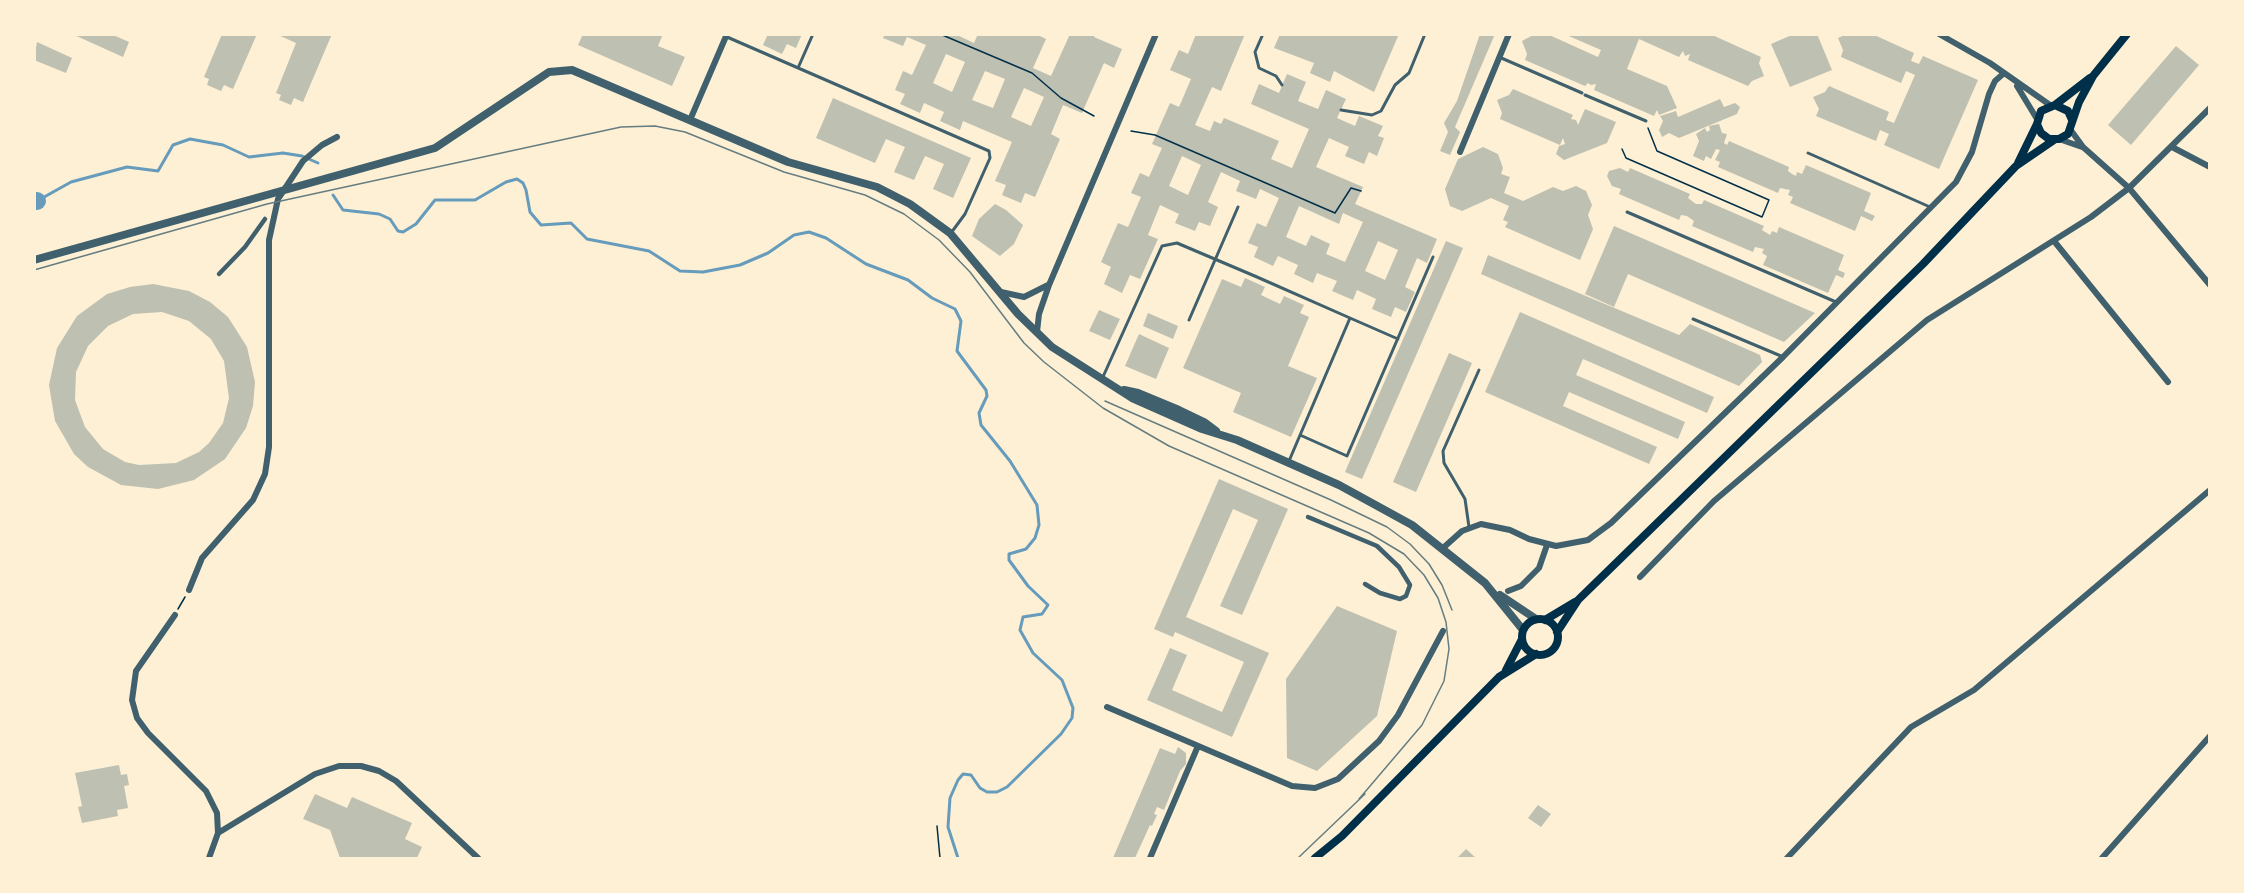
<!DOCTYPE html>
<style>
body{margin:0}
#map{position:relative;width:2244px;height:893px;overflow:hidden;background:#fdf0d5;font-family:Arial,sans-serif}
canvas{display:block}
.frame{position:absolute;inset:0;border:36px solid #fdf0d5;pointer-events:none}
</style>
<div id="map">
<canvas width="2244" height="893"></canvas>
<div class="frame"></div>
</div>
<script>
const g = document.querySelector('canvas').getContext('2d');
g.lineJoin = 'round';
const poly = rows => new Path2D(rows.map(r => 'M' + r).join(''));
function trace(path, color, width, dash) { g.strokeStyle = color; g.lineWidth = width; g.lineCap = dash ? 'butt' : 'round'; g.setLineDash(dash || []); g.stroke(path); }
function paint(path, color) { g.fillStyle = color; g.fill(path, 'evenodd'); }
const stream = poly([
 [333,195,343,210,379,214,390,219,398,231,403,232,416,224,435,200,475,200,506,182,517,179,523,183,526,190,530,212,541,225,571,223,587,239,649,251,680,271,703,272,740,265,768,253,794,235,809,232,826,238,866,264,908,280,932,298,955,309,961,321,957,351,986,390,987,396,979,413,981,425,1010,461,1037,505,1039,525,1035,538,1026,549,1009,554,1009,560,1028,586,1048,605,1042,614,1023,617,1020,630,1033,653,1062,680,1073,708,1072,718,1061,734,1007,787,997,792,987,792,980,788,971,775,963,774,958,780,950,798,948,827,958,858],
 [37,201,71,182,127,167,158,171,173,145,190,139,223,145,249,157,283,153,302,156,318,163]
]);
const river = poly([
 [34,201,37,201]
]);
const building = poly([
 [72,34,111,34,129,42,123,57],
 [222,34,257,34,233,89,224,85,221,91,207,85,209,79,204,77],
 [276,34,332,34,303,102,294,98,291,105,279,100,281,95,276,93,296,43],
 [583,34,663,34,658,46,685,57,672,86,578,45],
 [768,34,802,34,796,48,787,44,782,54,763,45],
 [885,34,955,34,974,43,978,34,1036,34,1046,39,1033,68,1051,76,1070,34,1095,34,1094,37,1122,49,1114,68,1104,63,1082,113,1063,105,1051,134,1060,139,1035,197,1025,193,1021,203,1002,195,1006,185,995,181,1012,142,963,121,960,130,940,121,944,112,924,103,920,113,900,104,905,94,895,90,903,71,912,75,926,45,907,37,903,46,883,38],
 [946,54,965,62,952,92,933,83],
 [985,71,1005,79,993,108,972,100],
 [1024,88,1044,97,1031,126,1011,117],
 [1196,34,1245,34,1221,91,1212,87,1195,125,1210,131,1214,121,1221,124,1224,118,1279,141,1271,159,1292,168,1309,129,1251,104,1259,84,1279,93,1287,74,1306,82,1298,101,1318,109,1326,90,1346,99,1337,118,1355,126,1359,116,1383,126,1378,136,1384,138,1377,156,1369,152,1364,164,1345,156,1349,147,1329,138,1316,167,1363,187,1355,204,1437,239,1427,263,1417,258,1405,287,1415,292,1406,312,1395,307,1391,317,1372,309,1376,299,1357,290,1353,300,1332,291,1337,281,1317,273,1313,283,1294,274,1298,265,1278,256,1273,266,1254,257,1258,247,1248,243,1257,223,1266,227,1279,198,1260,189,1256,199,1236,191,1240,181,1221,172,1208,202,1218,207,1210,226,1199,222,1195,231,1175,223,1179,214,1160,205,1148,235,1158,239,1140,279,1130,275,1122,293,1104,284,1111,267,1101,262,1118,223,1128,227,1141,197,1131,193,1140,173,1149,177,1162,148,1152,144,1170,103,1179,107,1191,79,1170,70,1179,50,1188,54],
 [1182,156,1201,165,1188,195,1169,186],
 [1299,206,1339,224,1343,213,1363,222,1345,262,1326,254,1330,244,1311,235,1306,246,1286,237],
 [1378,241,1398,250,1385,280,1365,271],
 [1280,34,1399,34,1374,92,1334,71,1330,82,1310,73,1314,63,1274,48],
 [1480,34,1495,34,1455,127,1460,132,1450,155,1440,151,1448,132,1444,123,1457,101],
 [1535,34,1547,34,1598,57,1601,50,1564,34,1710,34,1761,57,1759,63,1764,76,1752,81,1748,86,1688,60,1690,54,1685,56,1683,51,1679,57,1639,39,1627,69,1667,86,1677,108,1659,115,1657,110,1654,116,1594,90,1596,84,1591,85,1588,83,1585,86,1525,60,1527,54,1522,41],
 [1794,34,1817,34,1832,70,1790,87,1771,44],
 [1847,34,1872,34,1914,53,1911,61,1919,64,1923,56,1978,80,1939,169,1884,145,1889,134,1880,130,1876,141,1816,116,1819,109,1813,97,1825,92,1829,86,1889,112,1886,120,1894,123,1915,75,1906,71,1901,83,1841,57,1843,50,1838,38],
 [37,42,72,58,66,73,34,60],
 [2176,46,2199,65,2131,145,2108,125],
 [1513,89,1573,115,1571,119,1576,120,1578,125,1585,109,1616,122,1607,143,1564,160,1556,154,1559,146,1565,144,1563,138,1560,145,1500,119,1502,113,1497,100,1509,95],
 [833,98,971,158,953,198,933,189,944,164,925,156,914,180,894,172,905,147,886,139,875,163,816,138],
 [1720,99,1724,107,1735,103,1740,107,1737,114,1679,138,1669,133,1662,137,1659,130,1663,121,1660,116,1676,111,1678,117],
 [1719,124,1722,133,1727,134,1724,143,1727,145,1729,141,1789,167,1788,171,1792,174,1796,176,1797,172,1802,174,1806,165,1871,193,1864,211,1875,216,1872,221,1861,216,1855,231,1790,203,1793,197,1788,195,1790,190,1780,188,1778,193,1718,167,1720,162,1715,160,1720,150,1716,149,1711,159,1706,156,1704,161,1693,156,1699,141,1696,134,1705,128,1707,132,1710,130,1709,126],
 [1483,147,1498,154,1503,168,1501,174,1510,177,1504,193,1523,201,1553,187,1563,191,1576,186,1586,191,1592,205,1588,215,1593,229,1580,260,1505,227,1508,222,1503,220,1509,206,1491,198,1462,211,1450,206,1445,189,1458,159],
 [1620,168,1628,172,1630,168,1690,194,1688,198,1696,204,1702,204,1704,200,1764,226,1762,230,1770,235,1772,231,1777,233,1779,227,1844,255,1838,270,1845,273,1843,278,1836,275,1828,293,1763,265,1767,256,1762,253,1764,249,1755,247,1753,252,1692,226,1694,221,1687,216,1681,215,1679,220,1619,194,1621,189,1612,186,1607,176,1609,171],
 [995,204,1006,210,1023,225,1014,244,1000,256,972,236,979,219],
 [1614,226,1815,313,1784,342,1628,274,1614,307,1585,294],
 [1446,241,1463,248,1362,479,1345,472],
 [1488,255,1679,335,1690,324,1760,355,1762,362,1739,386,1481,274],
 [1245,278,1265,287,1261,295,1280,304,1284,296,1304,305,1300,313,1309,317,1288,366,1317,378,1291,437,1233,412,1241,393,1183,368,1222,279,1241,287],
 [153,284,189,291,210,302,228,317,247,347,255,382,253,406,246,428,225,459,194,480,158,489,121,485,88,467,74,454,55,421,49,385,57,348,77,316,107,294,130,287],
 [162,312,189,321,211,339,224,361,229,398,223,423,209,443,199,452,176,463,139,465,125,462,103,449,85,427,75,400,76,372,88,346,108,326,133,314],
 [1099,310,1120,319,1110,340,1089,331],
 [1520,312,1714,397,1707,413,1583,359,1576,375,1685,422,1678,439,1569,392,1563,406,1657,447,1649,464,1485,392],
 [1148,313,1178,326,1173,339,1143,326],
 [1139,334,1169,348,1156,379,1125,366],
 [1449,353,1472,363,1416,492,1393,482],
 [1219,479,1288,509,1242,615,1220,606,1258,520,1233,509,1186,617,1269,653,1232,737,1147,700,1170,648,1187,655,1172,690,1222,712,1244,662,1175,632,1173,637,1154,629],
 [1337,606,1397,631,1377,716,1317,771,1287,758,1286,679],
 [1178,747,1186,753,1186,764,1180,771,1164,810,1157,807,1154,814,1157,815,1152,826,1150,825,1135,858,1113,858,1160,748,1175,754],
 [119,765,121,775,127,774,129,785,124,786,128,808,117,810,118,816,82,823,78,807,82,806,75,773],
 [315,794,347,808,352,797,412,823,405,839,422,847,417,858,340,858,330,830,303,819],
 [1538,805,1551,814,1541,827,1528,818],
 [1466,849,1476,858,1457,858]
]);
const path = poly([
 [940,34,1032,73,1061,98,1094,116],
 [1131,131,1155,135,1335,213,1351,188,1361,191],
 [1622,149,1626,158,1762,217,1769,200,1657,151,1648,128],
 [178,609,185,597],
 [937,826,940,858]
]);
const service = poly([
 [1263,34,1255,52,1259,68,1276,76,1282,85],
 [727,37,989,151,990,158,965,214,951,233],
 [1499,57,1582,93],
 [798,68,813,34],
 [1585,95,1646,121],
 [1341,110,1372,115,1381,111,1395,85,1409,73,1425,34],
 [1808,153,1930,207],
 [1627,212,1836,302],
 [1350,318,1398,339],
 [1693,319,1781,356],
 [1189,320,1238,207],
 [1102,379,1162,246,1177,243,1257,277,1350,318,1289,461],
 [1300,435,1347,456,1433,257],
 [1469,527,1465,499,1444,463,1443,451,1479,370]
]);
const pedestrian = poly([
 [219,274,245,247,265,219],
 [1308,517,1377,546,1399,567,1410,585,1406,596,1400,599,1380,593,1365,584]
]);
const minor = poly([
 [1939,34,1990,63,2050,105],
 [2017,86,2037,119],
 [690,120,727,34],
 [2070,129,2083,147,2129,188,2210,285],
 [2059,139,2082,147],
 [2172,147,2210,167],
 [1460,152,1509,34],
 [2054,241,2168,382],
 [1001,292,1024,297,1048,285],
 [1037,332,1039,314,1049,285,1156,34],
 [1443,548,1462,531,1481,524,1510,530,1529,539,1556,546,1588,540,1611,523,1783,357,1956,182,1972,152,1989,94,1995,81,2003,74],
 [1640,577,1714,501,1927,320,2091,217,2129,188,2210,108],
 [189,590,202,558,253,500,265,474,269,447,269,240,278,199,303,161,322,145,337,137],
 [1508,591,1521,586,1539,568,1547,545],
 [175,615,136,671,132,700,137,718,148,733,206,791,217,813,218,833,209,858],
 [1107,707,1292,786,1315,788,1338,779,1379,741,1398,715,1443,631],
 [218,833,315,774,339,766,361,766,379,771,396,781,478,858],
 [1150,858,1198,746],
 [1787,858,1911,727,1974,690,2210,490],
 [2102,858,2210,736]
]);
const tertiary = poly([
 [34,260,435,148,549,72,572,70,788,162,877,187,910,204,950,233,1018,314,1052,347,1132,398,1202,429,1237,440,1339,485,1412,525,1485,583,1523,630],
 [1124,390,1138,393,1179,410,1204,422,1216,431],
 [1500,595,1536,619]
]);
const secondary = poly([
 [2055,105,2090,78],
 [2072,120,2068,111,2055,105,2041,111,2037,124,2041,133,2049,139,2059,139,2068,134,2079,102,2093,76,2127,34],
 [2018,163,2037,124],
 '1522 637a18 18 0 1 1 36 0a18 18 0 1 1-36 0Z',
 [1545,620,1575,602],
 [1557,632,1578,600,1923,264,2016,166,2054,140],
 [1506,670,1522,639],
 [1315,858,1342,836,1499,677,1536,654]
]);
const tram = poly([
 [34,270,267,204,621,127,655,126,685,132,784,172,865,195,904,214,939,240,970,272,1024,343,1044,362,1103,408,1169,446,1369,533,1404,554,1424,575,1438,598,1446,622,1449,649,1444,681,1422,725,1359,799],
 [1105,401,1331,500,1387,527,1410,544,1429,564,1442,585,1452,610],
 [1298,858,1365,794]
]);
trace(stream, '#669bbc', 3);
trace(river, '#669bbc', 18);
paint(building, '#bec0b2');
trace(path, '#003049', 1.5);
trace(service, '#3f606c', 3);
trace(pedestrian, '#3f606c', 4.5);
trace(minor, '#3f606c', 6);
trace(tertiary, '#3f606c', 8);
trace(secondary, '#003049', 8);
trace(tram, '#657d81', 1.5);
</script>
